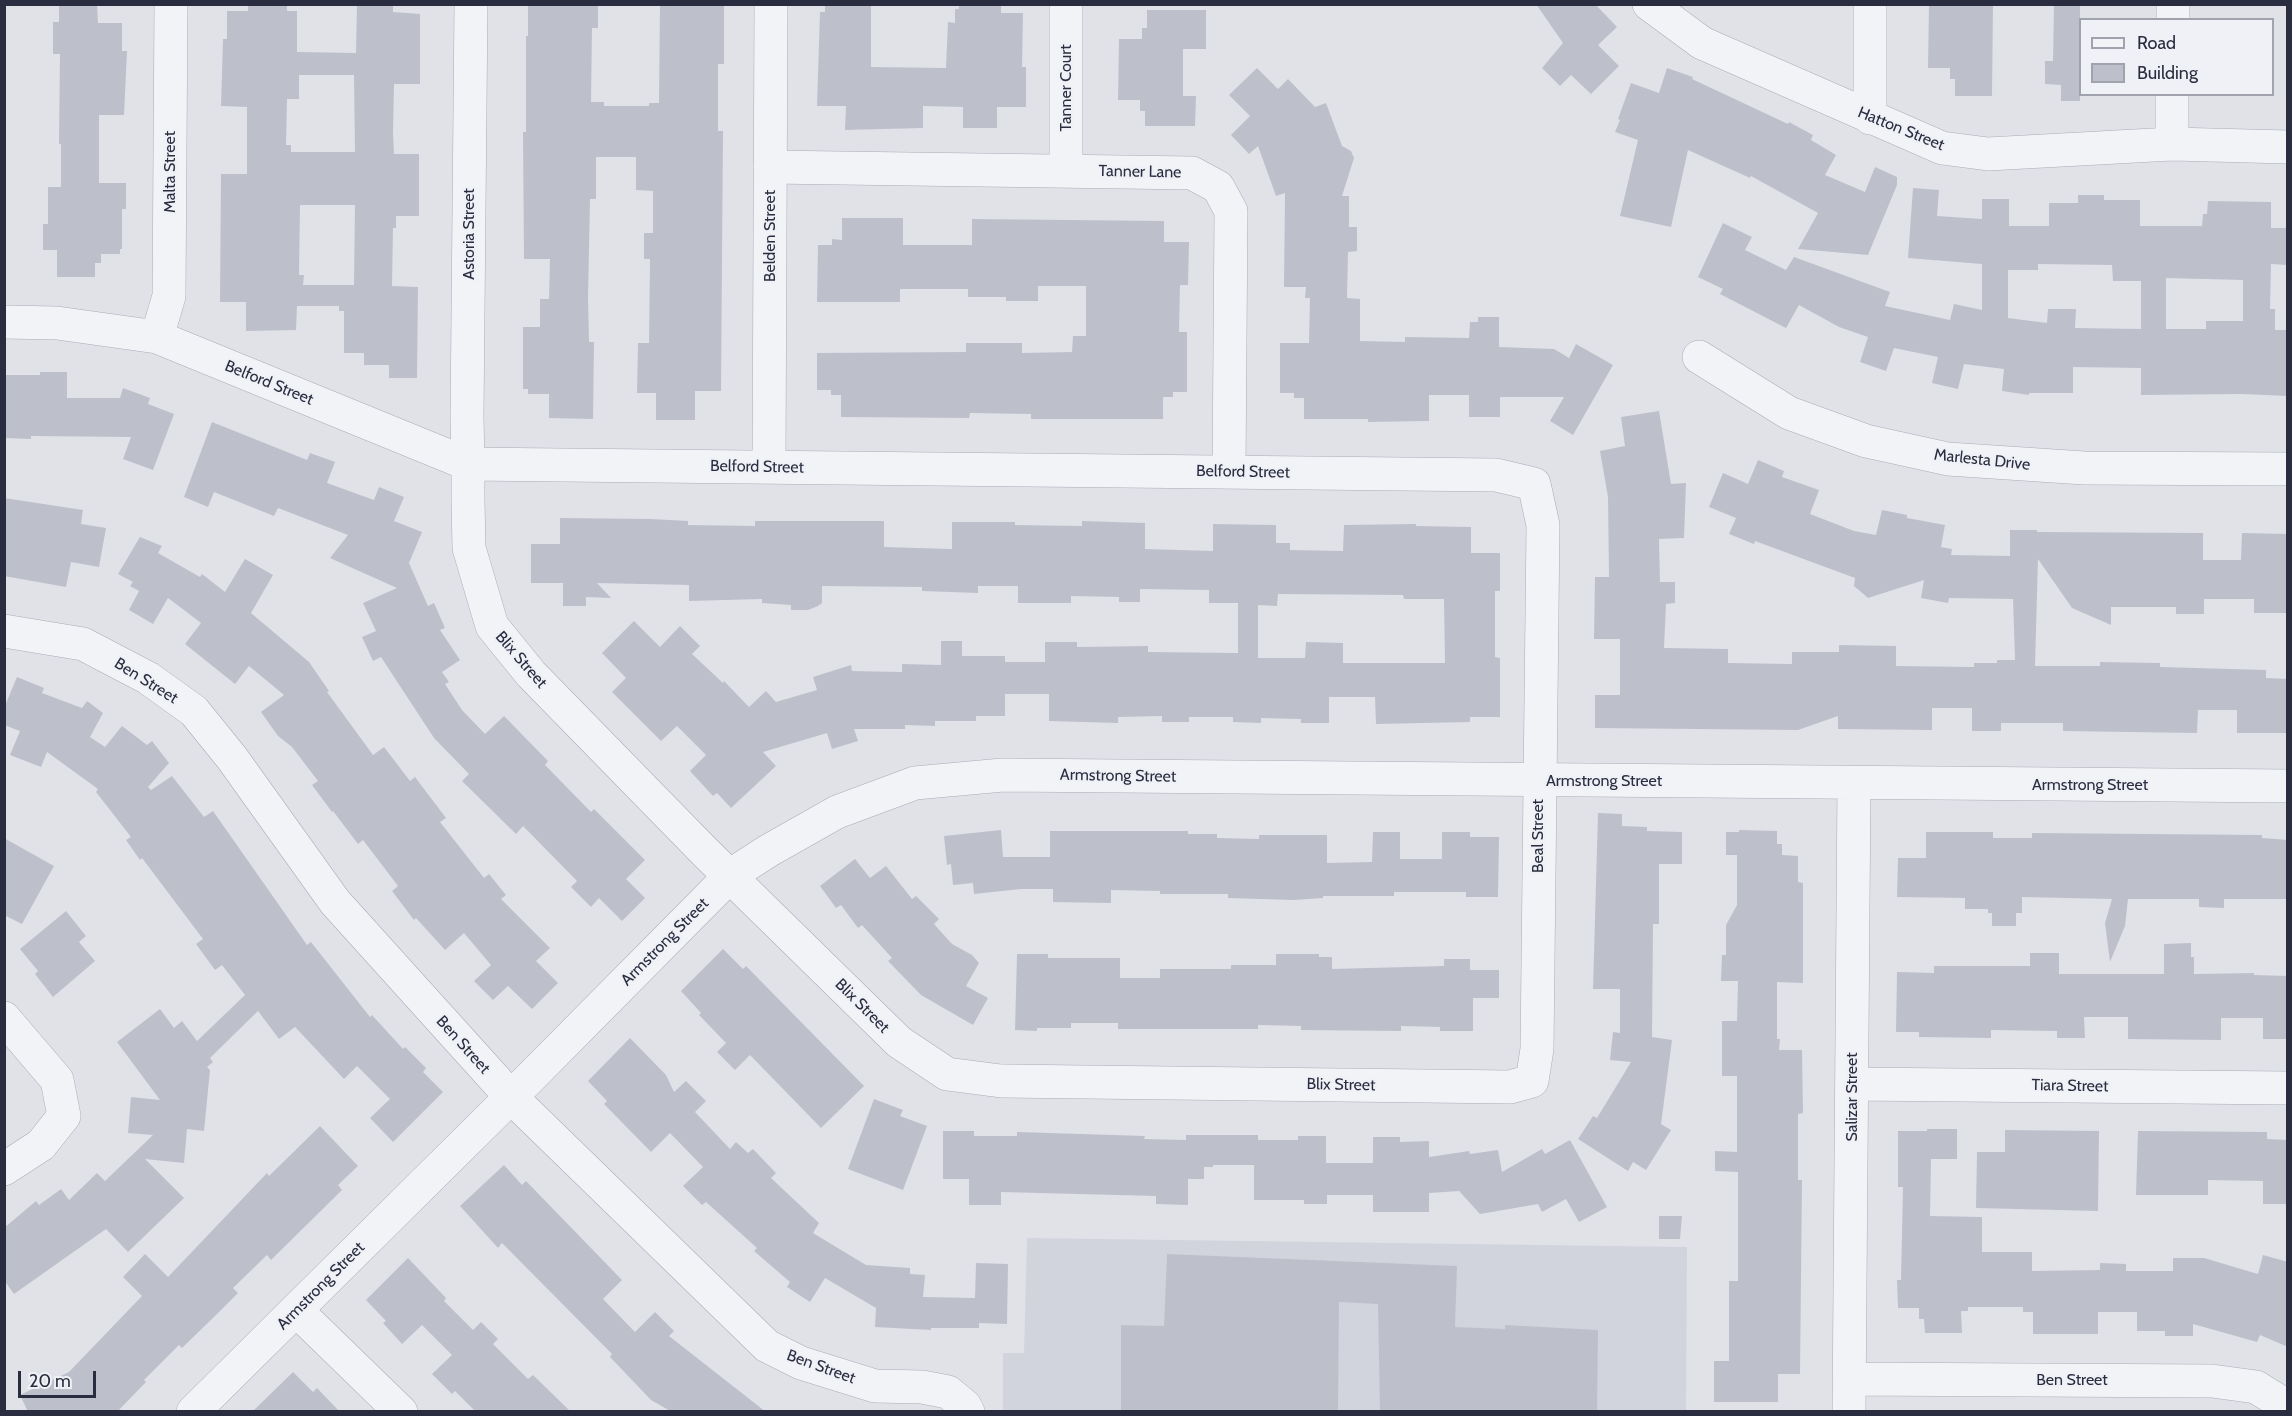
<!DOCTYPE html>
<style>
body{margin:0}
#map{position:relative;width:2292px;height:1416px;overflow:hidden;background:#e0e2e8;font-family:Cabin,sans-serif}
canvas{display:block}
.frame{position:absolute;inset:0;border:6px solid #292d3f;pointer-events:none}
.legend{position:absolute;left:2079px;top:18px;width:195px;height:78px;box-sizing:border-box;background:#eff1f6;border:2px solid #a0a3ad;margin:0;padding:8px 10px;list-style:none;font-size:18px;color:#292d3f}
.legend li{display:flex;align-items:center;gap:12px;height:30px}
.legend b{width:30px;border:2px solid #a0a3ad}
.scale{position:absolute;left:18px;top:1371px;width:78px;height:27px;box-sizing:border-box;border:3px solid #292d3f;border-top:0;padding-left:8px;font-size:18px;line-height:21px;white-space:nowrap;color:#292d3f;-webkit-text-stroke:4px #eff1f6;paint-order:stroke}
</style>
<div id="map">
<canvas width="2292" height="1416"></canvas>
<div class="frame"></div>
<ul class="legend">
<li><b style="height:8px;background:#f2f3f7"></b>Road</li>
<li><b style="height:16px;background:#bdc0cb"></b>Building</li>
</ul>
<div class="scale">20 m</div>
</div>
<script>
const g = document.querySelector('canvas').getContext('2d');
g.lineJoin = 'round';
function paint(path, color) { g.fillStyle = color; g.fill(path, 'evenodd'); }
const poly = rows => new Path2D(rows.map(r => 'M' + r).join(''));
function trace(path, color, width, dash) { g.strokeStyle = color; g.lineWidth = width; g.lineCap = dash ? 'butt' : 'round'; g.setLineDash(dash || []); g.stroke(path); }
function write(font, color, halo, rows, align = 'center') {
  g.font = font + ' Cabin,sans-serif'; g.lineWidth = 4.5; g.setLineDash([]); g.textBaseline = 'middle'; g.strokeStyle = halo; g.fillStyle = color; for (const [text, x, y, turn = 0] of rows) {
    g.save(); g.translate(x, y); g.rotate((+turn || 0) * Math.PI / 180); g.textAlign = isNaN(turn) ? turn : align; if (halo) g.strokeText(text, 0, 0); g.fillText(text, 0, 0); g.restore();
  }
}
const built = poly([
 [1027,1238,1687,1247,1686,1411,1003,1412,1003,1353,1024,1353]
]);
const building = poly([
 [59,4,97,4,98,23,122,23,122,51,127,51,124,115,99,115,99,183,126,183,126,209,122,209,122,249,120,249,120,254,101,254,101,263,95,263,95,277,57,277,57,250,43,250,43,224,48,224,48,187,61,187,61,144,59,144,60,54,53,54,53,22,59,22],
 [248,4,287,4,287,11,297,11,297,52,356,53,357,4,393,4,393,12,420,14,420,84,394,84,393,132,394,154,419,154,419,216,396,216,396,228,393,228,392,286,418,287,417,378,389,378,389,365,364,365,364,353,344,353,344,311,339,311,339,306,297,306,296,330,246,331,246,302,220,302,221,174,247,174,247,107,221,106,223,39,227,39,227,11,248,11],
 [299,75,354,75,355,152,291,152,291,145,286,145,287,99,299,99],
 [300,205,355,205,354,285,303,285,304,275,299,275],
 [528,4,598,4,598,28,592,28,591,102,604,102,604,106,649,106,649,103,659,103,660,4,724,4,724,64,718,64,718,131,723,131,721,391,695,391,695,420,656,420,656,393,637,393,638,343,649,343,650,259,644,259,644,233,653,233,653,191,636,190,636,157,596,157,596,199,590,199,588,298,589,342,594,342,593,419,549,418,549,394,528,394,528,389,523,389,523,327,540,327,540,299,549,299,550,259,524,259,523,132,526,132,526,36,528,36],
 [825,4,871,4,871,67,946,68,948,22,955,23,955,9,959,9,959,4,1001,4,1001,13,1023,13,1022,67,1026,67,1026,107,997,107,997,128,963,128,963,107,923,106,923,128,845,130,846,106,817,106,820,12,825,12],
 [1536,4,1595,4,1617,27,1598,45,1619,66,1591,94,1571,75,1560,86,1542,68,1563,43],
 [1929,4,1993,4,1992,96,1955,96,1955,79,1950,79,1950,68,1928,68],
 [2054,4,2080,4,2080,101,2061,101,2061,85,2045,84,2045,61,2053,61],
 [1147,10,1206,10,1206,49,1183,49,1183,96,1196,96,1195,126,1145,126,1145,111,1140,111,1140,100,1118,100,1119,39,1142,39,1142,28,1147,28],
 [1257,68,1278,89,1288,79,1315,107,1326,103,1342,146,1351,151,1354,158,1342,196,1349,196,1349,227,1357,227,1357,251,1348,252,1347,298,1360,299,1360,341,1405,342,1405,337,1469,338,1470,322,1478,322,1478,317,1499,317,1499,347,1554,349,1569,358,1576,344,1613,365,1573,435,1550,421,1564,397,1500,397,1500,417,1469,417,1469,395,1429,395,1429,421,1368,422,1368,419,1304,419,1304,398,1294,398,1294,393,1280,393,1280,343,1309,343,1310,298,1305,298,1306,287,1284,287,1285,193,1276,196,1258,146,1249,154,1231,135,1250,116,1229,95],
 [1667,68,1693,77,1692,79,1788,124,1789,122,1813,135,1811,140,1836,155,1825,175,1865,192,1875,167,1897,177,1897,185,1868,255,1798,249,1818,213,1751,176,1750,178,1688,150,1671,227,1620,216,1638,140,1615,132,1620,120,1618,119,1631,83,1659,93],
 [1913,188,1939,190,1937,216,1982,219,1982,199,2009,199,2009,226,2049,226,2049,203,2078,203,2078,195,2104,195,2104,200,2140,200,2140,226,2202,226,2203,214,2207,214,2208,201,2271,202,2271,228,2288,228,2288,265,2271,264,2270,309,2275,309,2275,330,2288,330,2288,396,2242,394,2141,395,2141,368,2073,367,2073,393,2029,393,2029,395,2002,391,2004,369,1964,364,1958,389,1932,383,1938,357,1894,348,1886,371,1860,362,1868,337,1839,327,1799,305,1786,328,1720,294,1723,289,1698,277,1723,223,1752,237,1745,250,1786,270,1794,257,1890,292,1885,306,1950,320,1954,304,1982,310,1982,264,1908,258],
 [2038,264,2112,265,2113,281,2141,281,2141,329,2075,328,2076,309,2048,309,2047,323,2008,318,2008,270,2038,270],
 [2166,278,2243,280,2243,321,2206,321,2206,329,2166,329],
 [842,218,903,218,903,245,972,245,972,219,1164,221,1164,242,1189,242,1188,285,1180,285,1179,332,1187,332,1187,392,1173,392,1173,397,1163,397,1163,419,1031,419,1031,414,970,413,969,418,841,417,841,395,831,395,831,390,817,390,817,353,966,352,966,343,1022,343,1022,353,1072,352,1073,336,1086,336,1086,286,1038,286,1038,301,1006,301,1006,297,968,297,968,289,900,289,900,302,817,302,818,245,832,245,832,239,842,240],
 [40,372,67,372,67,398,120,398,123,388,150,398,148,404,174,414,153,470,123,459,131,437,31,436,31,439,4,438,4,375,40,375],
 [1659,411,1671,484,1686,483,1684,538,1659,539,1660,582,1675,582,1675,603,1666,604,1664,648,1728,649,1728,663,1792,664,1792,652,1839,652,1839,645,1896,646,1896,666,1974,667,1974,663,1997,663,1997,660,2015,660,2013,599,1949,598,1948,603,1921,598,1924,580,1868,598,1854,586,1855,578,1755,541,1754,544,1729,534,1736,518,1709,507,1723,473,1748,484,1758,460,1784,471,1782,477,1819,490,1810,514,1854,531,1876,535,1882,510,1907,515,1907,518,1945,525,1941,547,1952,549,1951,555,2010,556,2010,530,2037,530,2037,532,2203,533,2203,560,2241,560,2242,533,2288,534,2288,613,2254,613,2254,599,2204,599,2204,614,2176,614,2176,607,2111,607,2111,625,2072,608,2038,559,2035,666,2100,666,2100,662,2160,663,2160,667,2266,670,2266,678,2288,679,2288,733,2237,733,2237,710,2198,710,2197,733,2063,731,2063,723,2001,723,2001,731,1972,731,1972,708,1932,708,1932,730,1838,729,1838,716,1798,730,1595,728,1595,695,1620,695,1620,639,1594,639,1595,577,1609,577,1608,497,1600,451,1625,446,1621,417],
 [212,422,307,460,310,453,335,462,327,483,374,500,379,487,404,497,394,521,422,532,409,563,428,606,434,603,445,628,440,630,460,660,442,672,449,682,445,684,462,710,485,734,504,716,548,761,545,765,591,812,594,809,645,860,626,879,645,898,622,921,599,898,591,907,571,887,577,881,523,826,516,834,462,781,469,774,434,738,381,657,373,661,362,637,376,631,363,603,397,588,330,558,348,535,278,508,274,516,214,492,208,507,184,497],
 [4,498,83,510,81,524,106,528,99,567,71,562,66,587,4,576],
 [560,518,651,519,688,521,688,525,755,526,755,521,884,521,884,547,952,549,952,522,1015,522,1015,525,1082,526,1082,521,1145,523,1145,549,1213,551,1213,524,1276,525,1276,543,1290,543,1290,550,1343,551,1344,525,1416,524,1416,526,1471,527,1471,553,1500,553,1500,591,1495,591,1495,657,1500,658,1500,717,1470,717,1470,722,1376,724,1375,697,1329,697,1329,723,1301,723,1301,719,1261,718,1261,723,1233,722,1233,717,1189,717,1189,722,1162,722,1162,716,1118,717,1118,723,1049,721,1049,694,1005,694,1005,716,976,716,976,721,935,721,935,726,905,725,905,729,854,729,858,741,832,749,827,733,763,752,776,766,731,808,717,793,713,796,690,771,706,755,677,726,661,741,612,692,626,678,602,653,634,621,660,647,680,626,700,646,692,654,723,683,724,681,749,707,766,691,776,702,817,690,813,677,851,665,852,671,902,672,902,664,941,665,941,641,962,641,962,656,1005,656,1005,662,1045,662,1045,642,1077,642,1077,647,1148,646,1148,652,1238,653,1238,603,1209,603,1209,590,1140,589,1140,602,1119,602,1119,597,1071,596,1071,603,1018,603,1018,586,978,586,978,593,922,591,922,587,822,586,822,603,818,606,808,610,791,610,791,605,762,603,762,599,689,601,689,585,597,583,611,598,586,597,586,606,563,606,563,583,531,583,531,544,560,544],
 [1278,594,1403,595,1404,599,1444,599,1445,663,1343,663,1343,643,1306,642,1305,658,1258,658,1258,605,1277,606],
 [140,537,162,546,158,553,200,577,202,574,225,592,245,559,273,575,251,613,309,662,329,691,327,692,373,755,384,747,410,781,415,777,446,818,440,822,484,878,489,874,506,895,501,899,550,948,536,961,558,983,532,1009,508,986,493,1000,474,981,491,965,464,933,445,950,416,918,414,920,392,891,398,886,363,840,358,844,333,811,332,812,312,785,318,781,292,747,278,736,261,712,284,695,249,666,235,684,185,644,201,623,168,598,153,624,129,610,139,591,130,586,133,582,118,574],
 [17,677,44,688,42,693,82,708,87,701,103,713,90,737,105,747,122,726,147,745,152,741,169,763,148,787,151,790,172,776,204,817,213,811,307,945,311,942,370,1017,372,1015,403,1049,405,1047,426,1068,423,1072,443,1092,393,1142,370,1118,390,1099,357,1066,344,1079,295,1027,279,1039,258,1011,210,1058,213,1062,207,1067,210,1070,204,1131,187,1129,184,1163,145,1159,184,1198,128,1252,106,1229,14,1294,4,1280,4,1228,36,1201,39,1205,61,1189,69,1200,97,1173,105,1181,153,1135,128,1133,131,1097,160,1100,117,1042,160,1009,174,1028,182,1021,197,1041,245,995,222,965,215,970,196,944,203,939,142,858,140,860,126,840,131,837,96,792,98,789,47,752,41,767,10,755,20,731,4,725,4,708],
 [1598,813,1622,814,1622,826,1647,827,1647,831,1682,832,1682,864,1659,864,1659,924,1653,924,1652,1037,1672,1040,1661,1124,1671,1130,1646,1170,1633,1162,1628,1171,1578,1139,1593,1116,1597,1118,1631,1062,1610,1060,1613,1032,1620,1033,1620,989,1593,989],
 [1001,830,1003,857,1050,857,1050,831,1188,831,1188,834,1217,834,1217,838,1259,839,1259,835,1327,835,1327,863,1372,862,1373,832,1400,832,1400,859,1442,859,1442,832,1470,832,1470,837,1499,837,1498,897,1466,897,1466,892,1394,892,1394,896,1323,896,1323,898,1294,900,1228,898,1228,894,1160,894,1160,891,1111,890,1111,903,1053,902,1053,889,1021,889,974,894,973,883,953,885,951,864,947,865,944,836],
 [1739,830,1777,831,1777,844,1782,844,1782,855,1798,856,1798,882,1803,883,1803,983,1777,982,1777,1039,1780,1039,1779,1050,1802,1050,1803,1113,1798,1114,1798,1180,1802,1180,1800,1374,1778,1374,1778,1402,1714,1402,1714,1361,1729,1361,1729,1281,1738,1281,1738,1172,1715,1171,1715,1151,1737,1152,1737,1076,1722,1076,1722,1021,1737,1021,1738,981,1721,981,1722,955,1726,955,1726,925,1737,905,1737,855,1726,855,1726,832,1739,832],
 [1926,832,1993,832,1993,838,2032,838,2032,833,2262,835,2262,838,2288,840,2288,899,2224,899,2224,908,2199,907,2199,899,2128,899,2125,926,2110,962,2105,923,2112,899,2022,897,2022,913,2016,913,2016,926,1992,926,1992,913,1988,913,1988,909,1965,909,1965,898,1897,897,1898,858,1926,858],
 [4,838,54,866,22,924,4,915],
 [855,859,870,878,886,866,912,899,916,896,939,919,934,924,952,944,972,955,979,963,966,986,988,998,973,1025,921,995,888,961,892,958,862,925,858,928,841,905,836,908,820,886],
 [66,911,86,936,79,942,95,961,53,997,35,974,38,971,20,949],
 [2191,943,2191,957,2194,957,2194,974,2254,973,2254,975,2288,976,2288,1039,2263,1039,2263,1018,2221,1018,2221,1040,2128,1039,2128,1017,2084,1017,2085,1038,2057,1038,2057,1031,1991,1030,1991,1038,1919,1037,1919,1032,1896,1032,1897,972,1934,973,1934,966,2030,966,2030,953,2059,953,2059,974,2164,974,2164,944],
 [723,949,743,969,746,966,864,1086,821,1128,750,1055,735,1070,717,1052,726,1043,699,1015,701,1013,681,991],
 [1017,954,1048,954,1048,958,1120,958,1120,978,1160,978,1160,969,1231,969,1231,965,1276,965,1276,954,1319,954,1319,957,1332,957,1332,969,1444,966,1444,959,1470,959,1470,970,1499,970,1499,998,1473,998,1473,1031,1440,1031,1440,1027,1401,1026,1401,1031,1301,1030,1301,1026,1258,1025,1258,1029,1118,1029,1118,1023,1071,1023,1071,1028,1037,1028,1037,1031,1015,1030],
 [630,1038,666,1075,674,1092,686,1081,706,1101,695,1112,730,1149,736,1142,748,1153,753,1149,776,1173,771,1178,819,1223,813,1233,866,1265,910,1268,910,1274,925,1275,923,1297,975,1298,976,1263,1008,1264,1007,1324,979,1323,979,1328,931,1328,931,1330,875,1327,876,1308,825,1278,810,1302,787,1287,790,1282,754,1251,757,1248,706,1202,702,1205,683,1186,703,1167,670,1133,651,1152,604,1104,607,1101,588,1081],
 [874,1099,903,1110,900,1116,927,1126,903,1190,848,1169],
 [320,1126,358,1166,338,1185,342,1190,271,1260,267,1255,233,1288,238,1293,217,1314,182,1348,179,1345,144,1380,146,1382,117,1412,28,1412,20,1395,69,1372,142,1296,123,1277,145,1254,168,1277,267,1173,269,1176],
 [1927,1129,1957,1129,1957,1159,1931,1159,1930,1216,1982,1217,1982,1252,2032,1252,2032,1271,2100,1270,2100,1263,2126,1264,2126,1271,2173,1271,2173,1258,2204,1258,2258,1274,2263,1255,2288,1262,2288,1347,2260,1335,2257,1342,2193,1324,2193,1336,2165,1336,2165,1331,2137,1331,2137,1312,2098,1312,2098,1334,2033,1334,2033,1312,2023,1312,2023,1307,1968,1307,1968,1311,1961,1311,1962,1333,1925,1333,1924,1319,1919,1319,1919,1308,1898,1308,1897,1280,1901,1280,1903,1187,1898,1187,1898,1131,1927,1131],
 [2005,1130,2099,1131,2098,1211,1976,1208,1977,1152,2005,1152],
 [943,1131,974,1131,974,1136,1017,1136,1017,1132,1145,1136,1144,1139,1186,1140,1186,1135,1258,1135,1258,1140,1298,1140,1298,1136,1326,1136,1326,1163,1373,1163,1373,1137,1400,1137,1400,1142,1429,1141,1429,1157,1469,1151,1470,1154,1498,1150,1502,1172,1542,1149,1545,1154,1570,1140,1607,1207,1579,1222,1566,1199,1542,1212,1538,1204,1480,1214,1459,1191,1429,1193,1429,1212,1373,1212,1373,1195,1327,1195,1327,1204,1304,1204,1304,1200,1254,1200,1254,1165,1213,1165,1213,1167,1204,1167,1204,1179,1188,1179,1188,1205,1156,1204,1156,1196,1001,1192,1001,1205,969,1205,969,1179,943,1179],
 [2138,1131,2267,1132,2267,1139,2288,1140,2288,1204,2263,1204,2263,1181,2208,1180,2208,1195,2136,1195],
 [504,1165,522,1185,526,1181,622,1280,603,1299,635,1332,655,1312,674,1331,669,1336,766,1412,672,1412,651,1400,610,1357,612,1354,502,1243,498,1248,460,1206],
 [1659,1216,1682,1216,1680,1239,1659,1239],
 [1167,1254,1457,1266,1455,1327,1505,1329,1505,1325,1598,1330,1597,1412,1380,1412,1378,1304,1339,1302,1338,1412,1121,1412,1121,1325,1164,1326],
 [408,1258,446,1298,444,1301,473,1330,481,1322,498,1339,493,1344,528,1379,533,1375,571,1412,476,1412,455,1391,452,1394,432,1374,452,1355,422,1325,402,1344,383,1323,386,1321,366,1300],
 [293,1372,313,1392,317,1388,340,1412,252,1412]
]);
const minor = poly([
 [1066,4,1066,171],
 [1649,4,1702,43,1942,148,1988,154,2172,144,2288,147],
 [2173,20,2173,4],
 [1870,118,1870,4],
 [2172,144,2172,94],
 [770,167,1192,173,1218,187,1231,211,1229,472],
 [4,322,57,323,157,337,468,464,1496,475,1534,484,1543,525,1537,1049,1532,1081,1510,1087,1001,1081,947,1074,899,1042,705,852,531,674,492,626,469,548,468,500,468,464,467,416,471,4],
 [157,337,169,296,171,4],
 [1699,357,1789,413,1866,441,1948,459,2084,468,2288,469],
 [769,467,771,4],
 [4,631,83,644,148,678,194,711,232,758,335,902,484,1067,511,1097,767,1346,801,1363,875,1386,922,1387,948,1392,965,1406,968,1412],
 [4,1018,57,1080,64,1116,41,1145,4,1169],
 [1852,1084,2288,1088],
 [297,1311,401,1412],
 [1850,1379,2212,1381,2256,1387,2288,1407],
 [193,1412,511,1097,731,875,768,851,837,812,915,783,1003,775,2288,786],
 [1849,1412,1854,783]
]);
const streetNames = [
 ["Tanner Court",1066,88,-90],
 ["Hatton Street",1901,129,22],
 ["Malta Street",170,172,-90],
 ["Tanner Lane",1140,172,1],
 ["Astoria Street",469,234,-90],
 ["Belden Street",770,236,-90],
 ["Belford Street",269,383,22],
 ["Marlesta Drive",1982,460,6],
 ["Belford Street",757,467,1],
 ["Belford Street",1243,472,1],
 ["Blix Street",521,660,49],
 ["Ben Street",146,681,32],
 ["Armstrong Street",1118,776,1],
 ["Armstrong Street",1604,781],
 ["Armstrong Street",2090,785],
 ["Beal Street",1538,836,-90],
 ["Armstrong Street",665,942,-45],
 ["Blix Street",862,1006,45],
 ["Ben Street",463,1045,48],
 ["Blix Street",1341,1085,1],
 ["Tiara Street",2070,1086,1],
 ["Salizar Street",1852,1097,-90],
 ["Armstrong Street",321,1286,-45],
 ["Ben Street",821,1367,20],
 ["Ben Street",2072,1380]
];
paint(built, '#d2d4dd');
paint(building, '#bdc0cb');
trace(minor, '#a9acb5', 34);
trace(minor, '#f2f3f7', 33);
write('16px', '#292d3f', '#eff1f6', streetNames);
</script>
